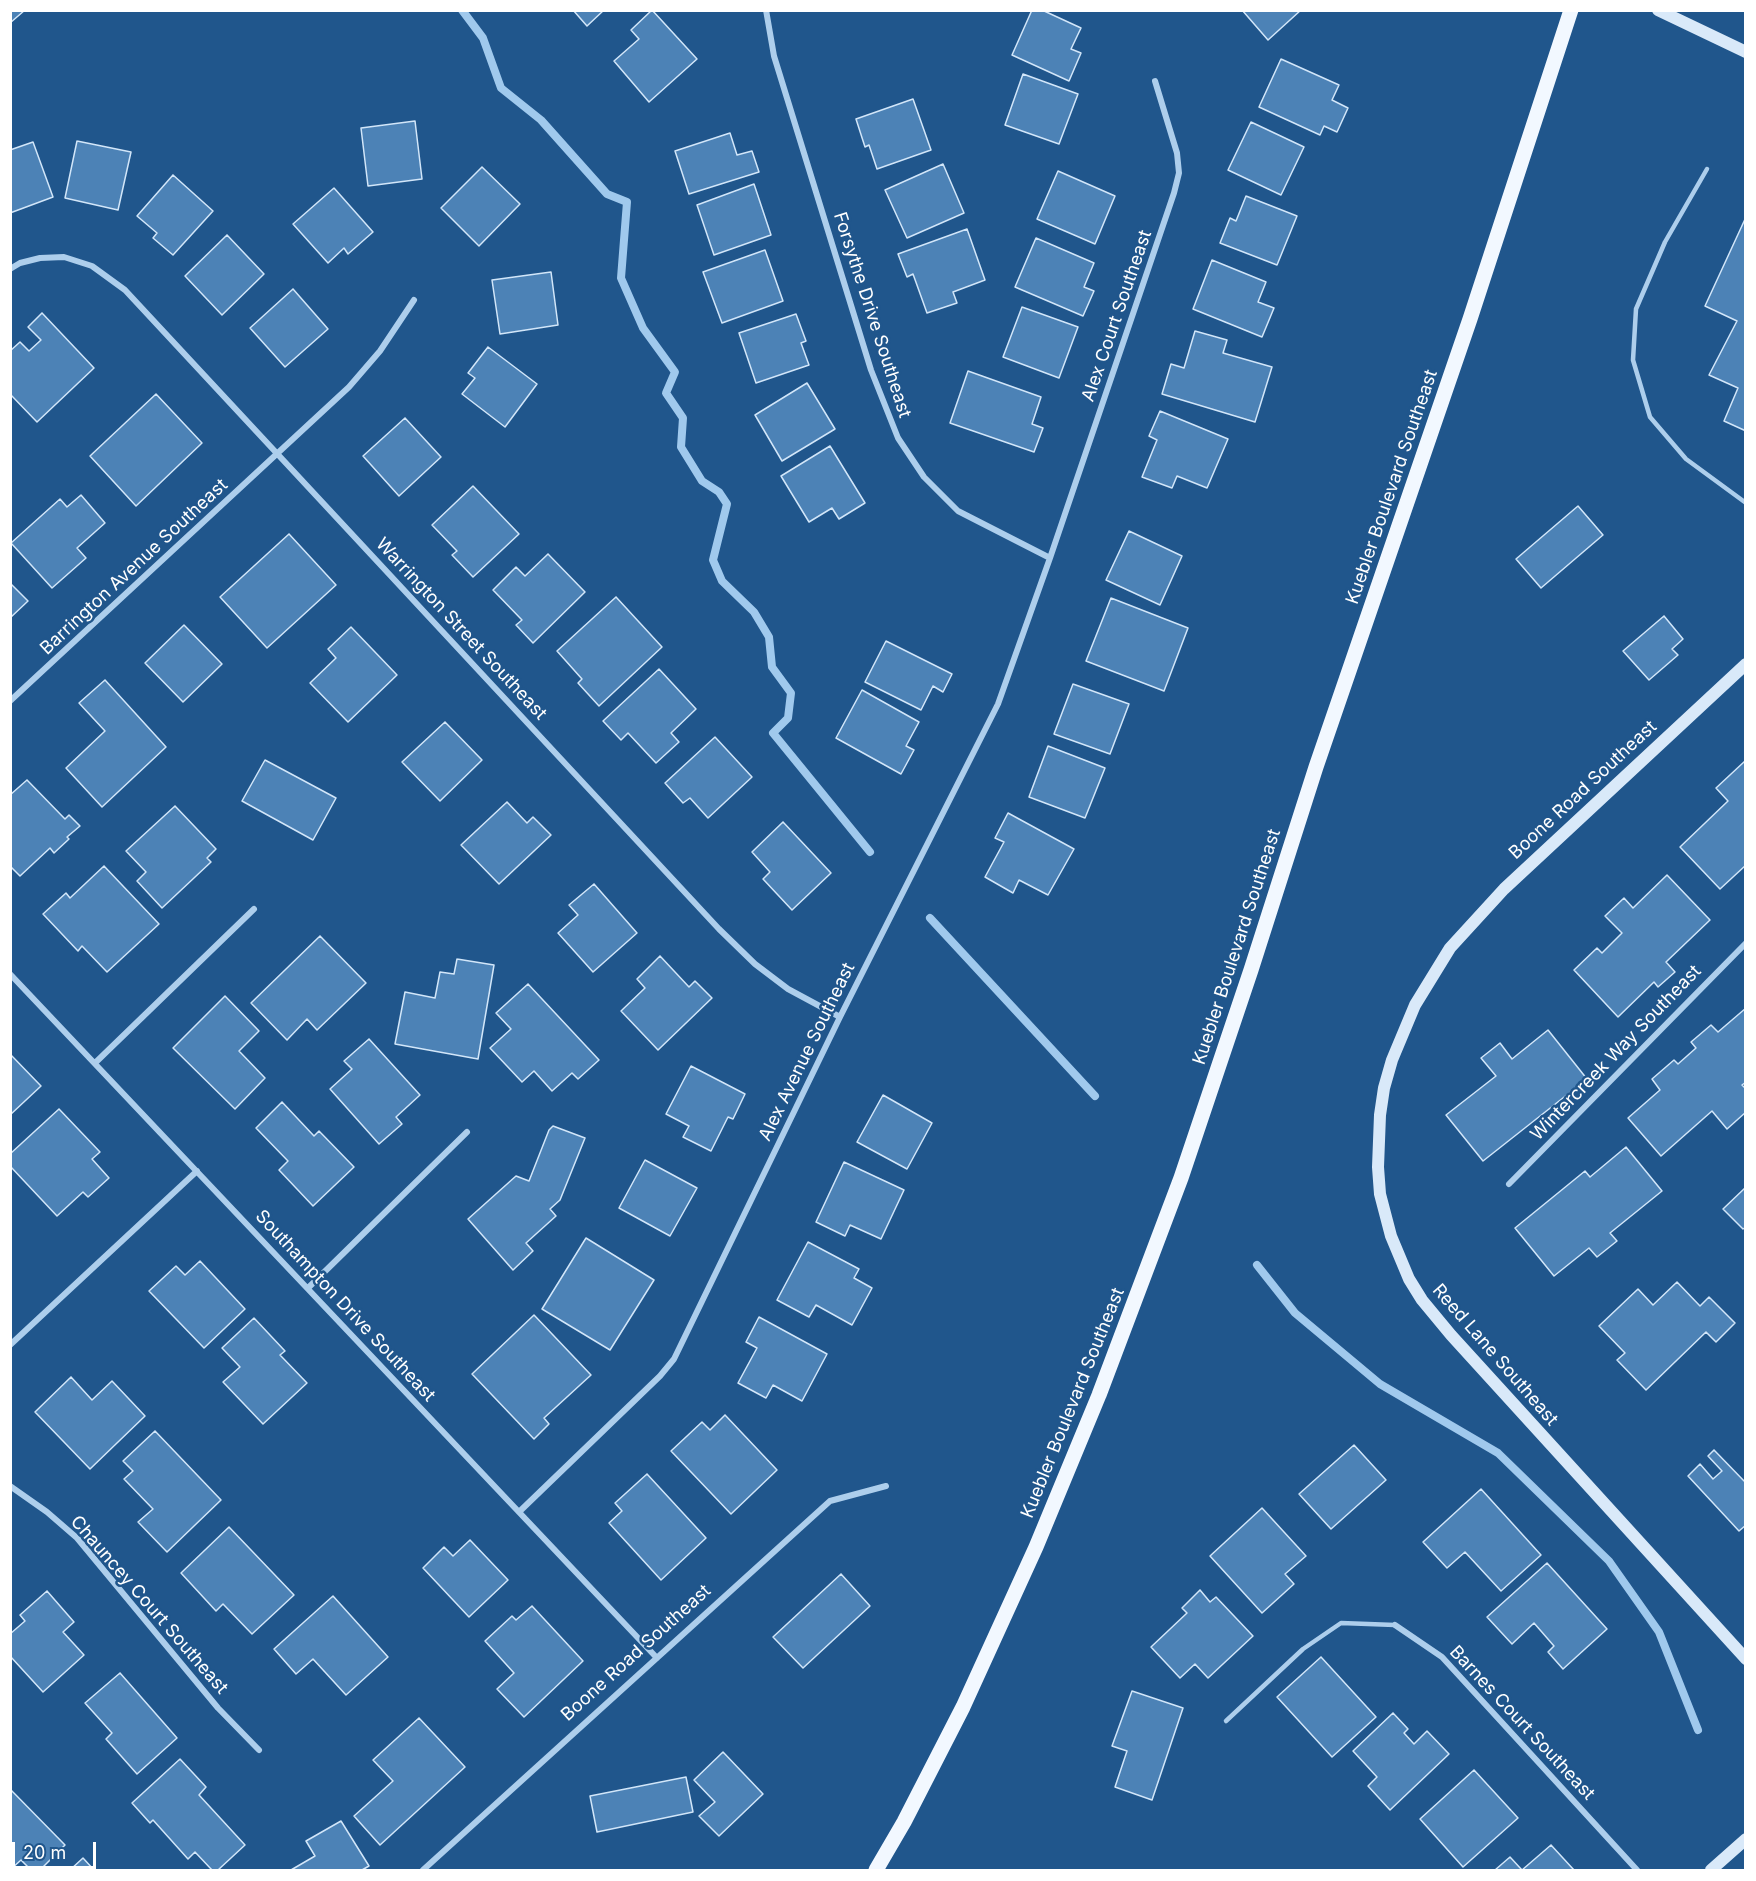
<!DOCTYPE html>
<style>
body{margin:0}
#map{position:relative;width:1756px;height:1881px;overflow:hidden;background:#20568c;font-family:Inter,sans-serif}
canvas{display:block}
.frame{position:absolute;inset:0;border:12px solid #fff;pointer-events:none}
.scale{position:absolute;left:12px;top:1842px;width:84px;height:27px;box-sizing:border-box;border:3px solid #fff;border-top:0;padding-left:8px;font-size:18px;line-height:21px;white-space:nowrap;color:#fff;-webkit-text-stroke:4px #20568c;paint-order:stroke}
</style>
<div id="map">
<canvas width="1756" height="1881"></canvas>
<div class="frame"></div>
<div class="scale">20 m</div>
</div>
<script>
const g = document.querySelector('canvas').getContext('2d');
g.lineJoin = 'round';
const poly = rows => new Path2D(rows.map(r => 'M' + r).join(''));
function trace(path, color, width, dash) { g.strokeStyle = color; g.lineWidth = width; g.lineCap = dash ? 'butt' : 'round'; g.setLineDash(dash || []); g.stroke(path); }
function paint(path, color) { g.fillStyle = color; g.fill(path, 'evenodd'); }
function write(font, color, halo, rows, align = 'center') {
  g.font = font + ' Inter,sans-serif'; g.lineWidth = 5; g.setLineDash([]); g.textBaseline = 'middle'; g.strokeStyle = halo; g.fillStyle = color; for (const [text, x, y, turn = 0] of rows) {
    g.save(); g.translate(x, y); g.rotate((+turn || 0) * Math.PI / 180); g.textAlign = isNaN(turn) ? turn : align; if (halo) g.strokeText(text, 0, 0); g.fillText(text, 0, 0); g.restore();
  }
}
const stream = poly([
 [462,10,483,38,501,88,541,120,607,194,627,202,621,278,643,328,675,372,666,393,683,418,681,447,702,481,719,492,727,504,713,560,722,581,754,612,769,637,772,667,791,693,788,718,773,733,870,852],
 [930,918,1095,1096],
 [1257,1265,1295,1313,1380,1384,1498,1453,1609,1561,1659,1632,1698,1730]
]);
const building = poly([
 [10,10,25,10,10,23,10,10],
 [573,10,604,10,587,26,573,10],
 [652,10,697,59,649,102,614,61,639,39,631,30,652,10],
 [1032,10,1042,10,1081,28,1071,49,1081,53,1069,81,1012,55,1032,10],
 [1242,10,1301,10,1268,40,1242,10],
 [1281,59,1339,85,1332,100,1348,108,1337,132,1324,126,1320,135,1259,107,1281,59],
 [1023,74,1078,94,1059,144,1005,125,1023,74],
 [913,99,931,150,877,169,869,145,865,147,856,119,913,99],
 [415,121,422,179,368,186,361,128,415,121],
 [1251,122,1304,147,1281,195,1228,170,1251,122],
 [730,133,737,155,752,151,759,172,689,194,675,151,730,133],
 [77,141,131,152,118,210,65,198,77,141],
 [33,142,53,197,10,213,10,150,33,142],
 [943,164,964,213,907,238,885,190,943,164],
 [482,167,520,204,479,246,441,208,482,167],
 [1058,171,1115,196,1095,244,1037,219,1058,171],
 [173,175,213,211,173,255,153,238,157,233,137,216,173,175],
 [754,184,771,235,714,255,697,205,754,184],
 [334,188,373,232,348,254,344,248,328,263,293,224,334,188],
 [1246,196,1297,216,1277,265,1220,243,1230,218,1236,221,1246,196],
 [1746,217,1746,431,1724,421,1738,388,1709,375,1737,321,1705,306,1746,217],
 [967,229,985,280,953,292,957,303,927,313,913,274,907,277,898,254,967,229],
 [227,235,264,274,222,315,185,276,227,235],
 [1036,238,1094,263,1084,287,1094,291,1083,316,1015,287,1036,238],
 [765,250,783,301,722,323,703,272,765,250],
 [1212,260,1266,282,1258,302,1274,308,1262,337,1193,309,1212,260],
 [551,272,558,325,500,334,492,280,551,272],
 [293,289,328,329,285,367,250,328,293,289],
 [1022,307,1078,327,1059,378,1003,357,1022,307],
 [42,313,94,368,37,422,10,394,10,351,20,342,29,351,41,340,28,327,42,313],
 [796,314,806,341,801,343,809,365,756,383,739,333,796,314],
 [1195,331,1227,340,1223,353,1272,367,1255,422,1162,394,1171,364,1184,368,1195,331],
 [488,347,537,384,505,427,462,394,475,378,468,373,488,347],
 [968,371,1041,397,1032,424,1043,428,1034,452,950,423,968,371],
 [807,383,835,429,782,461,755,415,807,383],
 [156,394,202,443,136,506,90,456,156,394],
 [1160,411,1228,439,1207,488,1177,476,1172,488,1142,477,1157,440,1149,436,1160,411],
 [405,418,441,457,399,496,363,456,405,418],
 [830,446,865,503,839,519,832,508,809,522,781,476,830,446],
 [473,486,519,534,473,577,452,555,457,551,432,525,473,486],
 [81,495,105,523,77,548,86,558,52,588,11,543,60,499,67,507,81,495],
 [1578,506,1603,535,1541,588,1516,559,1578,506],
 [1129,531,1182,556,1160,605,1106,580,1129,531],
 [289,534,336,585,267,648,220,597,289,534],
 [548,554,585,592,533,643,516,625,522,620,493,590,516,567,525,576,548,554],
 [10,583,28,601,10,618,10,583],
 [616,597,662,647,599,706,578,683,582,679,557,651,616,597],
 [1111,598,1188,628,1164,691,1086,661,1111,598],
 [1664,616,1683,639,1672,649,1678,655,1649,680,1623,651,1664,616],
 [184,625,222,664,183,702,145,663,184,625],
 [351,627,397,675,348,722,310,683,336,658,328,649,351,627],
 [886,641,952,674,943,692,933,686,921,710,865,682,886,641],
 [659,669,696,709,671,733,679,742,656,763,628,733,621,740,603,721,659,669],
 [105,680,166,747,102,807,66,768,105,731,79,703,105,680],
 [1073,684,1129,704,1110,754,1054,734,1073,684],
 [862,690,919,722,906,746,914,750,901,774,836,738,862,690],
 [445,722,482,760,440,801,402,762,445,722],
 [715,737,752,777,708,818,690,798,683,803,665,783,715,737],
 [1048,746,1105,768,1085,818,1029,797,1048,746],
 [265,760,336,798,313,840,242,801,265,760],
 [1745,761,1746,865,1720,889,1680,847,1728,801,1716,788,1745,761],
 [27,780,65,819,69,815,80,826,67,837,69,839,54,853,50,848,20,876,10,866,10,795,27,780],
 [507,802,527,823,533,817,551,835,499,884,461,845,507,802],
 [175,806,216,849,207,858,211,862,162,908,137,881,146,872,126,851,175,806],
 [1008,813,1074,849,1048,895,1019,880,1013,893,985,877,1004,842,995,838,1008,813],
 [783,822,831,873,792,910,763,879,770,872,752,852,783,822],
 [104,866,159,924,107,972,82,946,78,951,43,914,66,893,70,898,104,866],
 [1667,875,1710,920,1666,962,1675,972,1658,987,1654,982,1618,1017,1574,970,1597,948,1602,953,1622,933,1605,916,1624,898,1633,908,1667,875],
 [594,884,637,933,593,972,558,933,578,915,569,905,594,884],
 [320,936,366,983,317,1030,307,1019,287,1040,251,1003,320,936],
 [660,956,689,987,695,981,712,998,658,1050,621,1011,645,988,637,979,660,956],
 [457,959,494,965,478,1059,395,1044,405,992,435,998,440,972,454,974,457,959],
 [528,984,599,1060,578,1079,572,1073,552,1091,534,1071,522,1082,490,1048,511,1029,496,1013,528,984],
 [225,996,259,1031,239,1051,265,1078,235,1109,173,1048,225,996],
 [1746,1008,1746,1082,1742,1085,1746,1089,1746,1112,1727,1129,1712,1111,1661,1156,1628,1118,1660,1090,1652,1079,1674,1060,1678,1064,1696,1048,1691,1042,1711,1025,1718,1032,1746,1008],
 [1548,1030,1587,1079,1483,1161,1446,1115,1496,1076,1481,1058,1500,1043,1512,1059,1548,1030],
 [369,1039,420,1095,396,1117,402,1124,379,1144,330,1089,352,1069,344,1061,369,1039],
 [10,1054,41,1086,10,1115,10,1054],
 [691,1066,745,1094,733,1119,728,1117,711,1151,683,1137,689,1126,666,1114,691,1066],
 [883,1095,932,1123,907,1169,857,1142,883,1095],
 [282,1102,314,1136,319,1131,354,1167,313,1206,279,1170,288,1161,256,1128,282,1102],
 [59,1109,100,1152,92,1159,109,1178,88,1197,83,1192,57,1216,10,1166,10,1154,59,1109],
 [553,1126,585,1138,560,1200,550,1209,556,1216,526,1243,533,1251,513,1270,468,1219,516,1176,529,1181,549,1130,553,1126],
 [1626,1147,1662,1191,1610,1233,1617,1241,1597,1257,1589,1248,1554,1276,1515,1228,1585,1171,1590,1177,1626,1147],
 [645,1160,697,1188,670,1236,619,1208,645,1160],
 [844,1162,904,1190,881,1239,850,1225,845,1236,816,1222,844,1162],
 [1746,1187,1746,1227,1743,1229,1723,1209,1746,1187],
 [586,1238,654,1280,610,1350,542,1309,586,1238],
 [808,1242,859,1269,854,1278,872,1288,852,1325,816,1305,809,1317,777,1300,808,1242],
 [200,1261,245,1309,204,1348,149,1291,176,1266,185,1275,200,1261],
 [1677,1282,1700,1306,1709,1297,1735,1323,1716,1342,1706,1332,1646,1390,1617,1360,1625,1353,1599,1326,1638,1289,1653,1305,1677,1282],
 [534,1315,591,1375,544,1418,549,1424,534,1439,472,1374,534,1315],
 [759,1317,827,1354,802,1401,773,1385,766,1398,738,1383,757,1348,746,1342,759,1317],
 [254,1318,285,1351,280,1355,307,1383,263,1424,223,1382,240,1367,222,1348,254,1318],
 [71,1377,92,1400,112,1381,145,1416,90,1469,35,1412,71,1377],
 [725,1415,777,1470,731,1514,671,1451,702,1422,710,1430,725,1415],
 [155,1431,221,1500,167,1552,138,1522,153,1509,124,1479,133,1471,123,1461,155,1431],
 [1354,1445,1386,1480,1331,1529,1299,1494,1354,1445],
 [1714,1450,1746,1483,1746,1525,1739,1531,1688,1476,1700,1464,1713,1479,1722,1471,1708,1456,1714,1450],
 [647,1474,706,1538,661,1580,609,1523,622,1511,615,1503,647,1474],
 [1481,1489,1541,1555,1501,1591,1465,1552,1447,1568,1423,1542,1481,1489],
 [1262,1508,1306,1556,1285,1574,1294,1584,1262,1613,1210,1556,1262,1508],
 [229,1527,294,1595,252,1634,223,1604,216,1611,181,1573,229,1527],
 [470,1540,508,1580,469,1617,423,1568,444,1547,453,1556,470,1540],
 [1547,1563,1607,1629,1563,1669,1548,1652,1554,1646,1534,1623,1512,1644,1487,1617,1547,1563],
 [841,1574,870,1606,803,1668,773,1637,841,1574],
 [1200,1590,1210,1602,1216,1597,1253,1636,1208,1678,1195,1664,1180,1678,1151,1647,1187,1613,1182,1608,1200,1590],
 [47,1591,74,1622,63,1632,84,1655,43,1692,10,1656,10,1634,25,1621,20,1615,47,1591],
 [333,1596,388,1657,346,1695,313,1659,296,1674,274,1649,333,1596],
 [532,1606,583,1661,524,1717,497,1689,514,1673,485,1641,512,1616,516,1620,532,1606],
 [1321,1657,1376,1717,1332,1757,1277,1697,1321,1657],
 [120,1673,177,1738,137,1774,106,1739,112,1733,85,1703,120,1673],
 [1132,1691,1183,1708,1152,1800,1115,1787,1127,1751,1112,1746,1132,1691],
 [1393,1713,1408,1729,1404,1733,1414,1744,1427,1731,1449,1754,1390,1810,1368,1786,1377,1777,1353,1751,1393,1713],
 [419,1718,465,1767,380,1845,354,1816,393,1781,373,1760,419,1718],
 [723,1752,763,1794,719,1836,699,1816,715,1802,694,1780,723,1752],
 [180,1759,206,1787,199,1795,245,1845,218,1870,212,1870,195,1852,188,1859,153,1820,150,1823,132,1803,180,1759],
 [1474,1770,1518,1818,1463,1867,1420,1819,1474,1770],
 [686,1777,693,1812,597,1832,590,1796,686,1777],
 [10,1789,65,1845,40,1870,31,1870,21,1860,10,1870,10,1789],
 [341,1821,369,1866,362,1870,291,1870,315,1856,306,1841,341,1821],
 [1551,1845,1574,1870,1495,1870,1510,1857,1522,1870,1551,1845],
 [83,1858,94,1870,70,1870,83,1858]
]);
const lane = poly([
 [1707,169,1665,242,1636,309,1633,360,1650,417,1686,459,1746,503],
 [1226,1721,1303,1649,1341,1623,1395,1625]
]);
const street = poly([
 [766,10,774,56,871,370,898,438,924,477,958,511,1050,558],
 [10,269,20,263,40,258,64,257,92,266,125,290,719,929,755,964,788,989,840,1017],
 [10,701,349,387,380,351,414,300],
 [10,974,657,1658],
 [95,1063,254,909],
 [1509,1184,1746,943],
 [308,1288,467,1132],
 [10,1345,197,1171],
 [10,1486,47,1512,77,1538,218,1708,259,1750],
 [519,1512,660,1376,674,1359,840,1017,998,704,1050,558,1174,193,1179,173,1177,153,1155,81],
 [1395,1625,1442,1657,1637,1870],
 [423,1870,830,1501,886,1486]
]);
const secondary = poly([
 [1658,10,1746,52],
 [1746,664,1504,889,1450,948,1415,1005,1392,1060,1384,1088,1380,1115,1378,1167,1380,1194,1391,1236,1409,1279,1422,1300,1451,1335,1746,1659],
 [1711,1870,1746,1839]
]);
const primary = poly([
 [876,1870,904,1822,963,1707,1036,1547,1099,1395,1181,1178,1251,970,1316,767,1470,319,1571,10]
]);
const streetNames = [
 ["Forsythe Drive Southeast",872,315,72],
 ["Alex Court Southeast",1117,316,-71],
 ["Kuebler Boulevard Southeast",1392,487,-71],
 ["Barrington Avenue Southeast",134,567,-43],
 ["Warrington Street Southeast",461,629,47],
 ["Boone Road Southeast",1583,790,-43],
 ["Kuebler Boulevard Southeast",1237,947,-72],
 ["Alex Avenue Southeast",807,1052,-64],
 ["Wintercreek Way Southeast",1616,1053,-46],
 ["Southampton Drive Southeast",345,1306,47],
 ["Reed Lane Southeast",1495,1355,49],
 ["Kuebler Boulevard Southeast",1073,1403,-68],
 ["Chauncey Court Southeast",149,1605,49],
 ["Boone Road Southeast",636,1653,-42],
 ["Barnes Court Southeast",1522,1723,47]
];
trace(stream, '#a0c9ed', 8);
paint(building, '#4c82b6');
trace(building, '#d2e6f9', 1.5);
trace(lane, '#adceec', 4.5);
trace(street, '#adceec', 6);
trace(secondary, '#d9e9f9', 12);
trace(primary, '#f2f8ff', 15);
write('18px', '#fff', '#20568c', streetNames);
</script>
